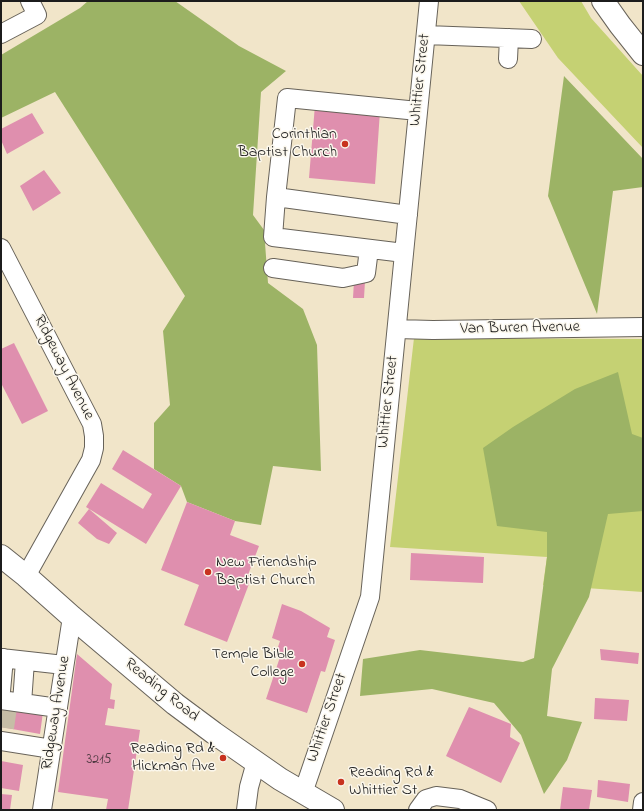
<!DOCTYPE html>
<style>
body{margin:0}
#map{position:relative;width:644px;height:811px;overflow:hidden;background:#f1e5c9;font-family:"Indie Flower",sans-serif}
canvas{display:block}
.frame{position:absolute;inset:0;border:2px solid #1c1c1c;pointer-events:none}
</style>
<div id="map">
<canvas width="644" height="811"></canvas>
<div class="frame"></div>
</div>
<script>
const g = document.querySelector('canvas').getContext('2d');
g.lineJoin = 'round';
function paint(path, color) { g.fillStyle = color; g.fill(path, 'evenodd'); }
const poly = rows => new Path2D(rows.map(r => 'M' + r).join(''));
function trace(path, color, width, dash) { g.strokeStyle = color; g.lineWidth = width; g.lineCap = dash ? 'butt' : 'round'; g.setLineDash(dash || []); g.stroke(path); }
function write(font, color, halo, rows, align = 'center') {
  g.font = font + ' "Indie Flower",sans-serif'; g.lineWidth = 3; g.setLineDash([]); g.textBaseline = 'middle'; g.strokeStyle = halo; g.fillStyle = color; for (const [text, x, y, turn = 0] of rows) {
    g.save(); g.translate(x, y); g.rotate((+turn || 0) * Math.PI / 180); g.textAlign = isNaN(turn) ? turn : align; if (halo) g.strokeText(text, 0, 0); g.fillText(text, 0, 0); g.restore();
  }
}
const green = poly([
 [519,1,581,1,591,18,643,76,643,148,558,58],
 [414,338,643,339,643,592,543,585,547,557,390,547]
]);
const forest = poly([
 [88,1,175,1,239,46,286,71,261,92,253,215,264,230,268,283,303,309,317,345,321,471,273,466,261,525,235,521,187,502,181,486,154,469,154,423,170,405,163,331,185,296,55,92,1,118,1,55,80,8],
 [564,76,643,159,643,187,613,191,597,314,548,196],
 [618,372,632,434,643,438,643,511,608,514,589,597,552,669,547,716,582,722,567,760,544,794,521,735,494,703,432,689,360,696,363,659,420,650,523,662,534,658,547,557,547,532,497,526,483,448,513,427,575,389]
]);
const building = poly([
 [315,105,380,111,375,184,309,178],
 [32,113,44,133,7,154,1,140,1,129],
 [44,170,61,193,33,211,20,186],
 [354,281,365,281,364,298,353,298],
 [14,343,48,411,22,424,1,383,1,349],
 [123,450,181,486,146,544,86,507,101,483,143,509,152,494,112,469],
 [187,502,235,521,230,535,259,546,248,575,252,576,227,642,184,625,199,585,161,570],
 [89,509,117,533,109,544,97,539,78,523],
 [411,553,484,557,483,583,410,580],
 [282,604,301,611,330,628,327,637,335,640,325,672,321,671,307,713,266,699,280,657,275,656,280,641,272,638],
 [600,649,639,653,638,664,601,660],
 [77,654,112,684,110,699,115,700,114,709,108,708,105,725,140,730,128,810,106,810,108,799,58,792],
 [595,698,629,700,627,721,594,719],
 [1,706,43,712,40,734,1,727],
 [469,707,511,724,510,737,520,743,501,783,446,756],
 [1,761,23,765,19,791,1,788],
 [598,780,630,784,628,802,597,797],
 [563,787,592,790,589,810,560,810],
 [1,794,12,795,10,810,1,810]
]);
const minorTunnel = poly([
 [5,728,8,707]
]);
const minor = poly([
 [1,34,37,15,30,1],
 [426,35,532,39],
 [508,59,509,38],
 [276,197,287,98,418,111],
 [1,248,92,424,94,436,94,448,91,460,26,576],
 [404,253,273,237,276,197,408,215],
 [273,268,343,278,366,273,369,249],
 [397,329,433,330,643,327],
 [1,658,64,665],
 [1,691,4,658],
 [1,700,58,708],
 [22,703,25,661],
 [1,741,52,749],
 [303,793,370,597,429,1],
 [42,810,72,617],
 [246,810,249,787,256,762],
 [418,810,426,799,436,796,460,799,487,810],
 [642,810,643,802]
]);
const major = poly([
 [1,556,26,576,72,617,175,704,214,733,280,779,333,810]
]);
const highway = poly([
 [603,1,620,25,643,54]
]);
const markers = [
 [345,144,4,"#c8321e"],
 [208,572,4,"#c8321e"],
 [302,664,4,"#c8321e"],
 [223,758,4,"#c8321e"],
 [341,782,4,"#c8321e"]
];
const numberNames = [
 ["3215",99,761]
];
const streetNames = [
 ["Whittier Street",421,80,-84],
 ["Van Buren Avenue",520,329,-1],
 ["Ridgeway Avenue",63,368,63],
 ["Whittier Street",389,402,-84],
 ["Reading Road",161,691,39],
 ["Ridgeway Avenue",57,713,-81],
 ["Whittier Street",328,718,-71]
];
const poiNames = [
 ["Corinthian",337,135],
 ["Baptist Church",337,153],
 ["New Friendship",216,563,"left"],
 ["Baptist Church",216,581,"left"],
 ["Temple Bible",294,655],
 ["College",294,673],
 ["Reading Rd &",215,749],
 ["Hickman Ave",215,767],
 ["Reading Rd &",349,773,"left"],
 ["Whittier St",349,791,"left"]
];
paint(green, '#c5d173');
paint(forest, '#9cb365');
paint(building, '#df8fae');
trace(minorTunnel, '#c6bda6', 18, [18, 9]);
trace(minor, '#676259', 20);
trace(major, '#676259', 24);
trace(highway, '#676259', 24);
trace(minor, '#fff', 18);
trace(major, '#fff', 22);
trace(highway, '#fff', 22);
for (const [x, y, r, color] of markers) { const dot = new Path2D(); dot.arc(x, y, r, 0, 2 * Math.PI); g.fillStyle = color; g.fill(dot); trace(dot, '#fbf7ec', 1.5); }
write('14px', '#4d3940', null, numberNames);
write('16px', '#1c1c1c', '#fbf7ec', streetNames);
write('16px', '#1c1c1c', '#fbf7ec', poiNames, 'right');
</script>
